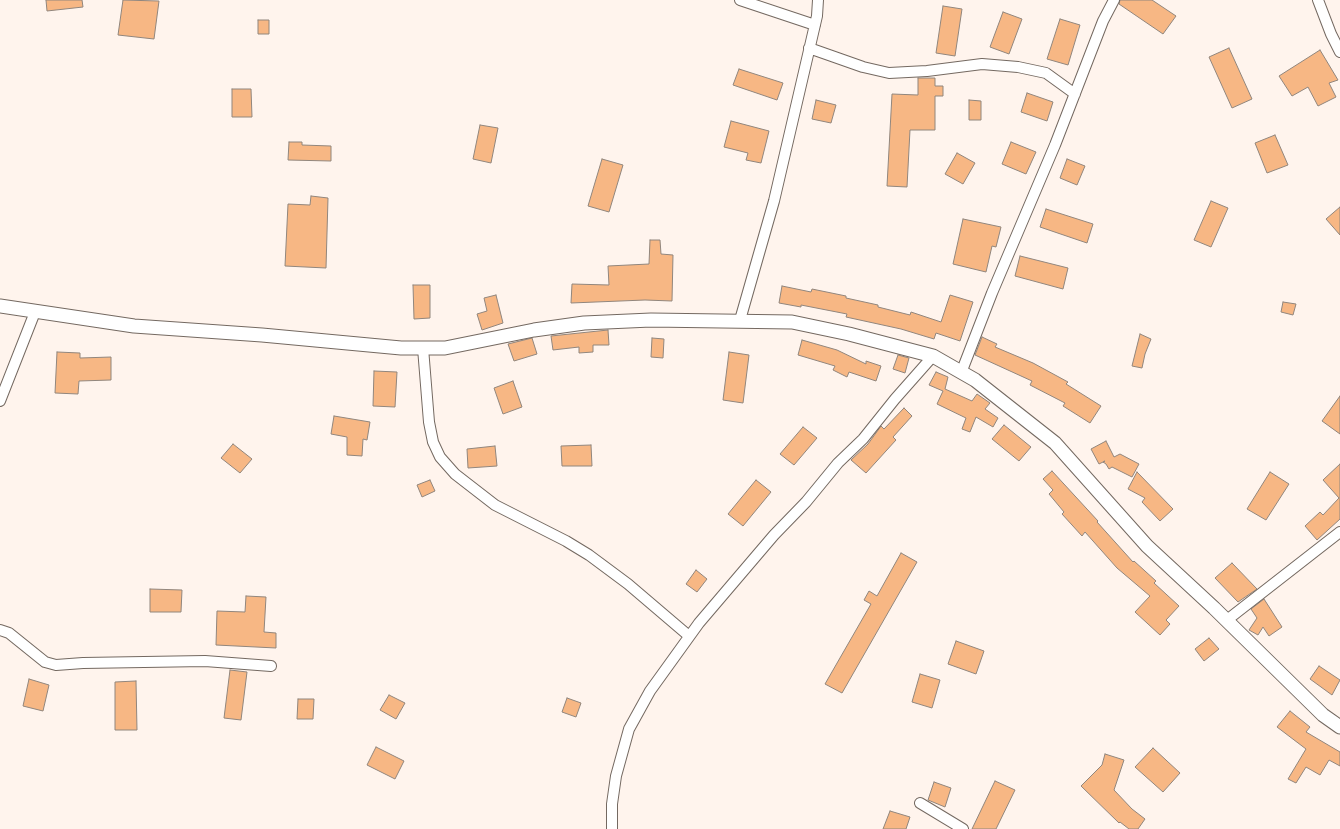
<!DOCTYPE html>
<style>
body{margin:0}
canvas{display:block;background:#fff4ed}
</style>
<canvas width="1340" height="829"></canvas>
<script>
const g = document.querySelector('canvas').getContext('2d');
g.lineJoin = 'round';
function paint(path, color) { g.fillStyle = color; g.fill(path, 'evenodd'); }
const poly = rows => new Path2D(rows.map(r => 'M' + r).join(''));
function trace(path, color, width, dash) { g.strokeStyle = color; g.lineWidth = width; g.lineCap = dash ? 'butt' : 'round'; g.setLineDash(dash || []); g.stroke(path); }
const building = poly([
 [46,0,82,0,83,7,47,11,46,0],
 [123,0,159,1,154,39,118,35,123,0],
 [1120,0,1152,0,1176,16,1163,34,1119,4,1120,0],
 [943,6,962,9,955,56,936,53,943,6],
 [1003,12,1022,19,1009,54,990,47,1003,12],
 [1060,19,1080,25,1068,65,1047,59,1060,19],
 [258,20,269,20,269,34,258,34,258,20],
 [1229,48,1252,99,1232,108,1209,57,1229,48],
 [1320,50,1338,80,1329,83,1336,97,1318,106,1308,87,1292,96,1279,76,1320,50],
 [739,69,783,83,777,100,733,85,739,69],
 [918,78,935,78,935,86,943,86,943,96,935,96,935,130,910,130,907,187,887,186,892,94,918,95,918,78],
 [232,89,251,89,252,117,232,117,232,89],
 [1027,93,1053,102,1047,121,1021,112,1027,93],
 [816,100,836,105,831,123,812,119,816,100],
 [969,100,981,101,981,120,969,120,969,100],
 [731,121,769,131,761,163,746,160,748,153,724,147,731,121],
 [480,125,498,128,491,163,473,159,480,125],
 [1275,135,1288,165,1267,173,1255,143,1275,135],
 [289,142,302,142,302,145,331,146,331,161,288,160,289,142],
 [1011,142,1036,152,1026,174,1002,164,1011,142],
 [957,153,975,163,963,184,945,174,957,153],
 [602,159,623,165,609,212,588,206,602,159],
 [1067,159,1085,166,1077,185,1060,178,1067,159],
 [311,196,328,198,326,268,285,266,288,204,310,205,311,196],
 [1211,201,1228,208,1211,247,1194,240,1211,201],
 [1340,207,1340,235,1326,219,1340,207],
 [1046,209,1093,224,1087,243,1040,227,1046,209],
 [963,219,1001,227,996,247,992,246,986,272,953,264,963,219],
 [650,240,660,240,661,254,673,255,672,301,645,300,571,303,572,284,609,285,608,266,649,264,650,240],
 [1020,256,1068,268,1063,289,1015,276,1020,256],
 [413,285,430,285,430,318,414,319,413,285],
 [782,286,811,292,812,289,846,296,846,298,878,305,878,307,910,315,911,312,941,322,950,295,973,302,960,341,936,333,934,339,901,329,846,317,847,314,801,305,801,307,779,303,782,286],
 [496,295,503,323,482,330,477,314,487,311,484,298,496,295],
 [1283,302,1296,304,1293,315,1281,312,1283,302],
 [608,330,609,345,593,345,593,352,579,353,579,347,553,350,551,336,608,330],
 [1140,334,1151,339,1145,354,1142,368,1132,366,1140,334],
 [982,337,997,344,995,347,1033,363,1068,382,1066,384,1101,406,1090,423,1063,406,1065,403,1030,385,1032,381,975,355,982,337],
 [532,338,537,354,514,361,508,344,532,338],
 [652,338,664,339,663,358,651,357,652,338],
 [802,340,837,350,866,364,866,361,881,366,876,381,849,372,847,377,833,370,835,366,798,355,802,340],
 [57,352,80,353,80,358,111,357,111,380,79,381,78,394,55,393,57,352],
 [729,352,749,355,743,403,723,400,729,352],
 [898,355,909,358,905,373,893,369,898,355],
 [374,371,397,372,395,407,373,406,374,371],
 [936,372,948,377,945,389,972,401,977,394,990,403,985,409,998,418,993,427,976,417,970,432,962,429,966,418,937,404,943,391,929,385,936,372],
 [513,381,522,407,503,414,494,388,513,381],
 [1340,396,1340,434,1322,421,1340,396],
 [904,408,912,416,893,437,896,440,866,473,851,460,868,444,881,426,884,429,904,408],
 [334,416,370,422,367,440,363,439,362,456,347,455,347,437,331,434,334,416],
 [1004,425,1031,447,1019,461,992,439,1004,425],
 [803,427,817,438,794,465,780,454,803,427],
 [1106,441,1114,457,1120,454,1139,464,1132,477,1112,467,1109,469,1106,464,1103,462,1105,461,1099,464,1091,449,1106,441],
 [233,444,252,459,240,473,221,458,233,444],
 [591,445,592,466,562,466,561,446,591,445],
 [495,446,497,466,468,468,467,449,495,446],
 [1340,464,1340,519,1317,540,1305,526,1320,512,1323,515,1339,498,1323,480,1340,464],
 [1052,471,1098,521,1097,522,1133,562,1134,561,1156,581,1154,583,1179,606,1166,620,1170,624,1160,635,1135,612,1150,596,1117,568,1085,532,1082,536,1062,514,1064,512,1049,494,1053,490,1043,479,1052,471],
 [1137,472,1173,509,1160,521,1142,502,1145,498,1128,489,1137,472],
 [1270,472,1289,484,1266,520,1247,509,1270,472],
 [430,480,435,491,422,497,417,485,430,480],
 [756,480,771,492,743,526,728,514,756,480],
 [901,553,917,562,842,693,825,684,871,604,864,600,869,591,877,596,901,553],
 [1232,563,1257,589,1238,602,1215,578,1232,563],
 [696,570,707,579,697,592,686,584,696,570],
 [150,589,182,590,181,612,150,612,150,589],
 [246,596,266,597,264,632,276,633,276,648,216,645,217,611,245,612,246,596],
 [1264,599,1282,627,1269,636,1263,627,1258,635,1249,630,1257,618,1251,609,1264,599],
 [1209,638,1219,649,1204,661,1195,649,1209,638],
 [956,641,984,651,976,674,948,664,956,641],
 [1319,666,1340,680,1332,695,1310,679,1319,666],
 [230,670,247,672,241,720,224,718,230,670],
 [920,674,940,680,932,708,912,702,920,674],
 [29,679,49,685,43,711,23,706,29,679],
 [136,681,137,730,115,730,115,682,136,681],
 [389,695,405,703,396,719,380,710,389,695],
 [567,698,581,703,576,717,562,712,567,698],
 [298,699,314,699,313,719,297,719,298,699],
 [1290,711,1310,727,1306,732,1340,752,1340,766,1329,760,1320,775,1306,767,1296,783,1288,779,1306,749,1277,727,1290,711],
 [376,747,404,761,395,779,367,765,376,747],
 [1153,748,1180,773,1163,792,1135,767,1153,748],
 [1105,754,1124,760,1114,790,1132,809,1145,819,1138,829,1129,829,1120,822,1119,823,1081,786,1102,765,1105,754],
 [995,781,1015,790,996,829,972,829,995,781],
 [934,782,951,788,945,807,928,800,934,782],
 [890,811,910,817,906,829,883,829,890,811]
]);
const minor = poly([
 [740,0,815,25],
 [1318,0,1331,34,1340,52],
 [809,48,863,67,889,73,927,71,982,64,1018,67,1046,73,1075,94],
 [740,320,774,201,817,16,818,0],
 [423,348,429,422,433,442,440,457,455,474,495,505,566,541,589,555,628,584,689,636],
 [961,373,992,293,1055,145,1103,21,1114,0],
 [0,401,35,312],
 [1227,620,1340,532],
 [0,630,9,633,45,662,56,665,83,663,205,661,271,666],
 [920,803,963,829],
 [612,829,612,804,616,776,629,729,650,691,699,623,774,535,806,502,838,463,863,439,895,399,933,356]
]);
const tertiary = poly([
 [0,306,134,326,262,335,401,348,445,348,534,330,584,323,651,320,792,322,849,334,933,356,975,380,1055,443,1147,546,1214,608,1323,715,1340,727]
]);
paint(building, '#f7b784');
trace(building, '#91867d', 1);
trace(minor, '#746961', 12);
trace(tertiary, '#746961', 15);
trace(minor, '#fff', 10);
trace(tertiary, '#fff', 13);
</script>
